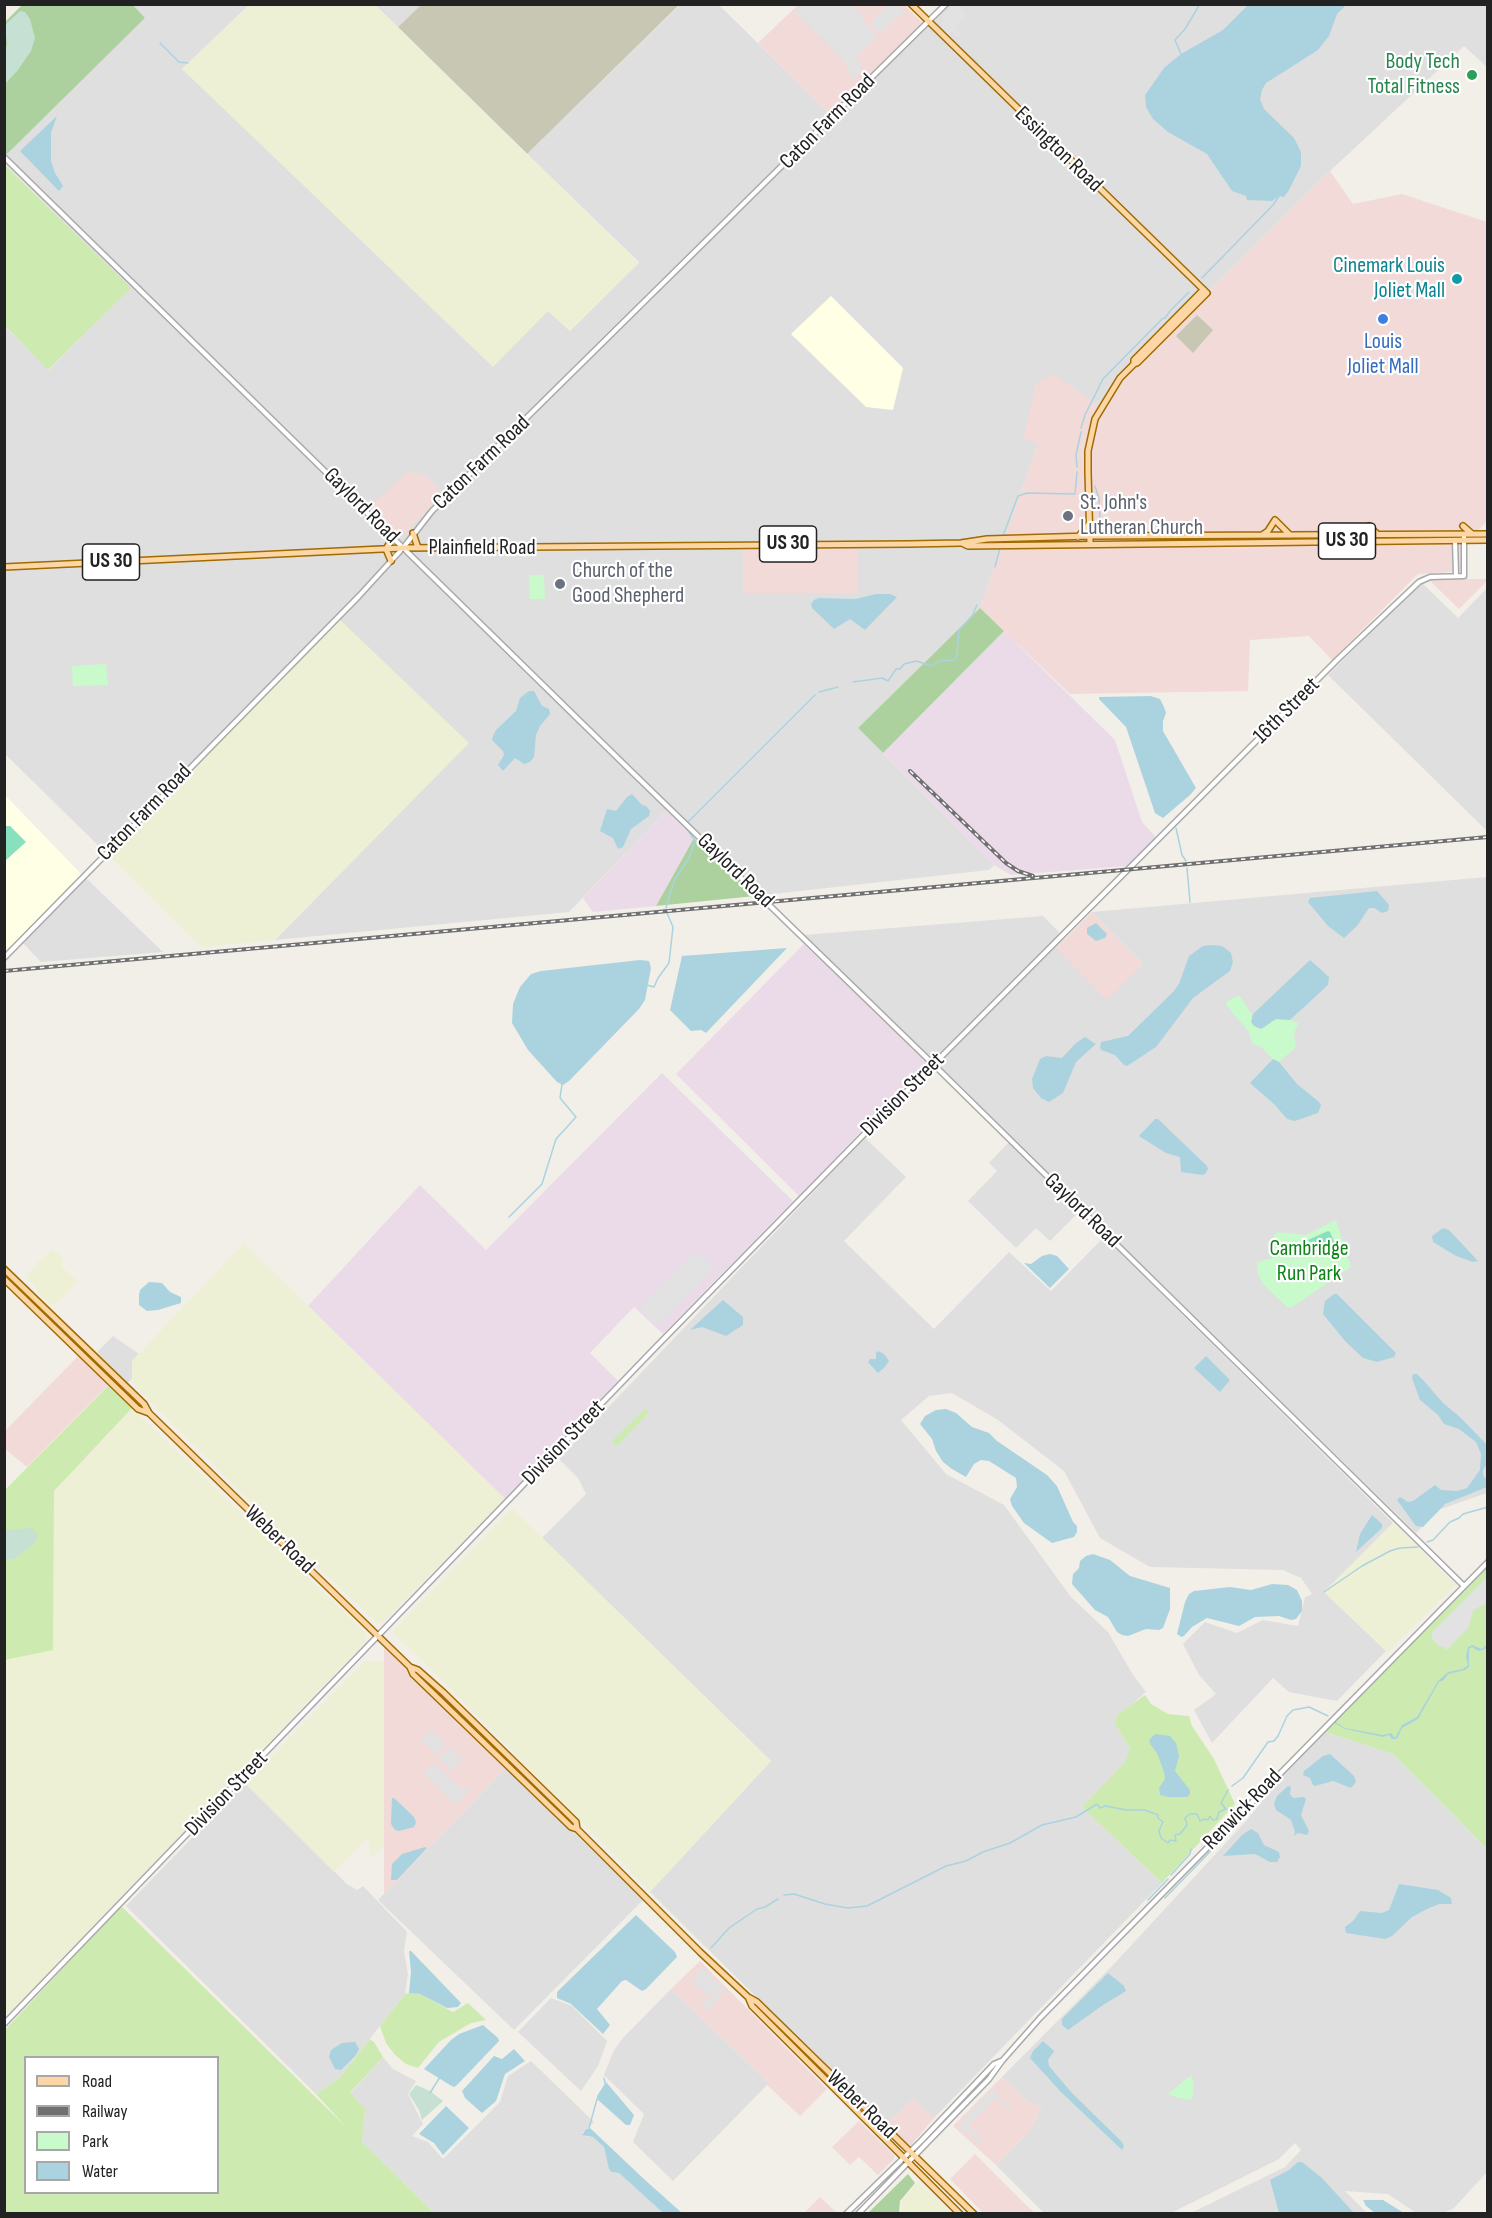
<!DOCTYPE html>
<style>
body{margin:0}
#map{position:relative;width:1492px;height:2218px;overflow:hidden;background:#f2efe9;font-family:"Sofia Sans Condensed",sans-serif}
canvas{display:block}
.frame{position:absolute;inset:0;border:6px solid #222;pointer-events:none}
.legend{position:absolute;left:24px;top:2056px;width:195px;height:138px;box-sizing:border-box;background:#fff;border:2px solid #a7a7a7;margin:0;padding:8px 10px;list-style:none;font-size:18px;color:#222}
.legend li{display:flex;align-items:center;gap:12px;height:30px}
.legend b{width:30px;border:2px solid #a7a7a7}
</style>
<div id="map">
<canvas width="1492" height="2218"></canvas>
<div class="frame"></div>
<ul class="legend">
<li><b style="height:8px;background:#fcd6a4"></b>Road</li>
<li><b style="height:8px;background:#707070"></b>Railway</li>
<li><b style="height:16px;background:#c8facc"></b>Park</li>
<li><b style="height:16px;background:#aad3df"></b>Water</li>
</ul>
</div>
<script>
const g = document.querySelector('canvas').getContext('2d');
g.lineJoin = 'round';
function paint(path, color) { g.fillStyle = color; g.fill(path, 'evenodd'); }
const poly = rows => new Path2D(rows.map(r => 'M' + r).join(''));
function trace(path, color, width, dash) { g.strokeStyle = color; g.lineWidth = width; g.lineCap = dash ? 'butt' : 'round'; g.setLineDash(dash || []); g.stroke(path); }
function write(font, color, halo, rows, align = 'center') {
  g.font = font + ' "Sofia Sans Condensed",sans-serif'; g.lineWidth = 4.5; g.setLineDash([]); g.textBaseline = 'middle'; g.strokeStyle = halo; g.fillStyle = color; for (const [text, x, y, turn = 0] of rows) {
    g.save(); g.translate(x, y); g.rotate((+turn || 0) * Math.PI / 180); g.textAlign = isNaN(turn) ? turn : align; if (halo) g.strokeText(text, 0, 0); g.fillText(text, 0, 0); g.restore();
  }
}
const residential = poly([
 [133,5,249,5,182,69,548,311,570,331,639,262,527,154,680,5,719,5,831,115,942,5,1487,5,1487,67,1464,46,1330,171,1130,369,1116,386,1104,410,1038,444,980,608,858,728,994,865,989,870,755,896,666,811,569,912,275,940,468,743,108,855,5,754,4,326,49,370,130,288,5,164,4,156,145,18],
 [375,5,421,5,398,27],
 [1421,582,1458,618,1487,588,1487,831,1328,675],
 [1487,877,1487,1493,1441,1509,1416,1533,804,935,1043,916,1065,938,1056,948,1143,964,1092,912],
 [86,878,163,952,41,962,23,943],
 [865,1138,906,1177,844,1241,934,1329,1009,1252,1051,1291,1104,1237,1393,1523,1324,1592,1386,1651,1337,1701,1289,1692,1273,1678,1212,1743,1194,1710,1216,1694,1199,1675,1183,1644,1205,1622,1237,1633,1263,1620,1298,1626,1305,1597,1312,1594,1301,1578,1283,1570,1150,1567,1100,1538,1064,1471,998,1420,952,1393,929,1396,901,1420,946,1474,1004,1505,1071,1597,1108,1632,1133,1675,1146,1692,1116,1718,1116,1726,1130,1748,1125,1763,1082,1807,1162,1883,934,2118,913,2099,886,2125,650,1892,771,1761,542,1538,586,1494,578,1478,559,1459],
 [1009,1142,1080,1211,1050,1241,1036,1228,1016,1248,968,1201,997,1171,989,1163],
 [113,1336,139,1354,132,1361,132,1379,127,1383,97,1352],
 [1319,1730,1393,1754,1487,1849,1487,2172,1454,2208,1443,2213,1416,2213,1388,2194,1345,2191,1367,2213,1191,2213,1285,2167,1301,2150,1295,2143,1279,2159,1171,2213,1044,2213,996,2165,1030,2130,1041,2107,1027,2101,1002,2077,1113,1965,1247,1820],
 [507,1767,643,1900,514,2030,378,1900],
 [245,1783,347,1884,357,1890,363,1886,407,1932,404,1951,408,1974,405,1994,340,2077,316,2094,126,1906],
 [671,1989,769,2083,673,2181,633,2142,644,2114,604,2075,613,2052,622,2039],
 [551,1998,572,2006,607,2041,598,2066,581,2091,518,2032],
 [383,2057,393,2069,416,2081,408,2094,423,2124,412,2136,428,2142,443,2159,500,2102,508,2076,531,2061,594,2122,582,2133,586,2136,593,2137,604,2147,610,2169,612,2172,619,2173,663,2213,434,2213,362,2142,365,2108,350,2094]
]);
const commercial = poly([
 [798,5,904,5,923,23,831,115,758,43],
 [1330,171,1353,204,1402,194,1487,222,1487,521,1464,545,1463,571,1418,574,1332,660,1309,636,1250,640,1248,691,1070,694,980,608,1038,444,1023,439,1036,383,1054,374,1104,410,1116,386,1130,369],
 [408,472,424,474,444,494,401,537,370,506],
 [743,549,857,549,857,593,743,593],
 [1428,579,1487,579,1488,580,1459,609],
 [1092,912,1143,964,1107,1000,1056,948],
 [80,1354,110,1383,27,1467,5,1449,4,1432],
 [384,1647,507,1767,384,1894],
 [700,1961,827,2089,800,2116,767,2085,768,2082,671,1989],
 [1002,2077,1027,2101,1041,2107,1030,2130,996,2165,953,2126],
 [913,2098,934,2118,908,2149,886,2125],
 [859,2121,894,2155,894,2159,878,2175,859,2157,850,2165,832,2147],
 [975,2154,1025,2204,1035,2213,982,2212,950,2179],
 [820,2197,837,2213,804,2213]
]);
const industrial = poly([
 [1004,631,1115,740,1142,822,1156,837,1128,866,1011,875,994,865,883,753],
 [666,811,694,838,656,906,593,912,583,898],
 [804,944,929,1060,799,1196,676,1074],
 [662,1073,793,1201,663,1334,634,1307,590,1353,618,1381,505,1499,308,1306,420,1185,486,1250]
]);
const education = poly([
 [831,296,903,368,893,410,866,407,791,334],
 [5,795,82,875,5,953]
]);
const construction = poly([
 [421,5,679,5,527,154,398,27],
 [1197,315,1213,330,1193,353,1176,336]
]);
const farmland = poly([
 [249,5,375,5,639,263,570,331,548,311,493,367,182,69],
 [337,617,469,743,275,940,201,947,108,855],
 [244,1243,505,1499,382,1623,378,1624,271,1523,136,1387,132,1379,132,1361],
 [52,1250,60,1255,64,1262,61,1266,78,1281,58,1302,51,1305,38,1293,33,1283,25,1278,38,1262],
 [132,1408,366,1633,366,1641,5,2018,5,1660,53,1650,54,1491],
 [512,1508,771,1761,650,1892,428,1666,393,1634,395,1629],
 [1393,1523,1456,1585,1388,1652,1324,1592],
 [365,1661,384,1661,384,1845,370,1859,368,1837,334,1872,245,1783],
 [918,2181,951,2213,901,2213,902,2200]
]);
const grass = poly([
 [4,164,131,288,48,370,5,326],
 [108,1386,132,1408,54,1491,53,1650,5,1660,5,1490],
 [645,1409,648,1411,647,1415,618,1445,614,1445,613,1440],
 [1487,1560,1487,1849,1393,1754,1319,1730],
 [1145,1695,1151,1704,1168,1714,1189,1716,1192,1726,1214,1759,1235,1804,1162,1883,1082,1807,1125,1762,1130,1748,1116,1726,1116,1718,1118,1714],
 [121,1906,346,2127,316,2094,340,2077,370,2039,374,2042,383,2057,350,2093,365,2108,362,2142,434,2213,5,2213,5,2030],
 [26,2058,218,2058,218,2192,26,2192],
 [409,1993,420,1994,453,2012,468,2003,486,2020,471,2023,439,2042,418,2068,406,2064,395,2055,386,2043,380,2026,405,1994]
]);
const forest = poly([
 [23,4,133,5,145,18,7,154,4,151,4,23],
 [980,608,1004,631,883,753,858,728],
 [694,838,755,896,656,906],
 [908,2174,915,2183,900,2201,899,2213,868,2213]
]);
const wetland = poly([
 [20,11,25,12,30,19,35,38,31,51,18,70,5,84,5,53,7,44,5,25],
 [32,1528,38,1536,33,1545,14,1559,5,1559,5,1530],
 [416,2085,430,2091,443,2101,422,2120,419,2110,409,2094]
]);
const park = poly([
 [529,575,544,575,545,599,530,599],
 [106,664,108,685,73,686,72,666],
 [1239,995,1252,1015,1251,1017,1264,1028,1271,1021,1276,1019,1290,1020,1298,1023,1294,1034,1296,1047,1279,1062,1273,1059,1260,1046,1252,1044,1249,1032,1226,1005,1228,1001],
 [1336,1220,1351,1267,1291,1308,1287,1307,1263,1284,1258,1274,1257,1262,1280,1256,1273,1236,1278,1232,1306,1235],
 [1191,2075,1194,2083,1192,2100,1178,2098,1168,2094]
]);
const pitch = poly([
 [5,826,10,826,26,842,5,861],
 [1328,1231,1330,1232,1338,1251,1325,1254,1316,1251,1308,1240]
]);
const parking = poly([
 [803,4,852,5,864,16,861,19,877,36,855,58,862,65,859,68,861,71,853,79,841,57,798,15,796,11],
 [889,4,897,5,904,12,879,33,870,24],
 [954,5,962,5,960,7,965,14,966,17,955,28,961,35,958,38,952,32,949,35,940,25,944,20,941,17],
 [698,1251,711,1264,709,1266,712,1271,660,1324,657,1322,655,1324,641,1310,643,1308,641,1306,694,1252,696,1254],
 [1487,1577,1487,1603,1473,1610,1469,1627,1447,1650,1442,1646,1440,1647,1431,1638,1433,1636,1431,1633],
 [433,1728,435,1729,433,1732,446,1744,436,1754,421,1740],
 [449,1747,460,1758,462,1756,464,1758,451,1771,438,1758],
 [433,1763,462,1789,466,1786,470,1790,455,1805,424,1773],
 [703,1968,712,1978,711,1980,713,1979,727,1992,725,1994,722,1991,719,1994,721,1997,707,2011,703,2007,705,2004,704,2002,718,1991,713,1994,711,1993,707,1997,702,1992,703,1990,701,1987,698,1988,693,1982,697,1978,694,1975],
 [992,2090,996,2090,996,2094,1011,2108,1009,2111,996,2098,969,2126,982,2140,979,2143,966,2130,962,2133,960,2123]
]);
const water = poly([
 [1248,5,1346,5,1337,14,1329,36,1318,50,1266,83,1262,90,1260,99,1264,109,1294,138,1301,152,1301,166,1289,190,1284,197,1279,196,1272,201,1247,200,1246,196,1232,191,1207,154,1168,132,1153,119,1146,107,1145,95,1148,91,1164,68,1181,54,1223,30],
 [57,116,51,133,51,161,55,173,63,186,59,191,20,151],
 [876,594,890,594,897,597,865,630,850,619,834,629,812,608,811,604,814,600,819,598,855,599],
 [529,691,534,691,542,706,549,709,550,714,540,726,536,735,534,757,530,762,524,764,515,758,503,771,498,765,504,755,503,751,492,740,493,736,496,730,516,711,520,698],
 [1151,696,1160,699,1164,707,1166,713,1163,721,1163,731,1196,788,1190,795,1163,818,1155,813,1126,727,1099,699,1099,697],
 [632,794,642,805,646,806,650,811,649,816,631,829,623,847,618,849,613,838,600,831,607,809,616,811,627,797],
 [1377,891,1389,905,1388,911,1382,913,1374,908,1369,908,1357,926,1344,938,1328,926,1308,902,1310,898],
 [1096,923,1107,934,1105,938,1096,941,1087,934,1087,928],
 [1213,945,1222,946,1231,953,1233,962,1230,971,1193,998,1156,1047,1127,1066,1124,1065,1115,1055,1101,1050,1100,1047,1101,1042,1128,1036,1173,992,1179,984,1189,956,1203,946],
 [787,948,706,1033,701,1030,691,1031,670,1010,682,956],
 [640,960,649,961,651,968,645,1000,639,1009,569,1081,563,1085,557,1082,528,1050,512,1023,513,1004,520,987,531,974,541,971],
 [1310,960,1329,977,1328,985,1290,1020,1276,1019,1261,1029,1254,1026,1251,1022,1253,1014],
 [1085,1037,1096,1044,1076,1062,1063,1093,1049,1102,1041,1098,1033,1088,1032,1079,1040,1059,1046,1056,1062,1058,1076,1043],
 [1273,1059,1279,1062,1297,1084,1319,1102,1321,1105,1318,1113,1295,1121,1287,1119,1275,1105,1250,1083],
 [1155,1119,1158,1119,1207,1166,1208,1169,1205,1174,1202,1175,1181,1172,1180,1157,1166,1153,1139,1136],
 [1443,1228,1449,1230,1478,1261,1473,1262,1456,1256,1433,1242,1432,1236],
 [1050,1254,1057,1256,1069,1269,1050,1288,1024,1263,1031,1264,1042,1256],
 [149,1282,162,1283,170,1292,181,1297,181,1303,158,1310,147,1311,139,1305,139,1296,140,1290],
 [1334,1294,1337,1294,1396,1353,1394,1357,1377,1362,1363,1358,1345,1341,1323,1314,1325,1301],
 [723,1300,743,1317,743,1325,726,1336,702,1327,690,1330],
 [878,1351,884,1354,889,1361,884,1368,878,1373,868,1362,870,1359,876,1359,876,1353],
 [1206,1356,1230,1380,1220,1392,1194,1368],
 [1413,1374,1417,1374,1424,1381,1443,1403,1460,1417,1487,1445,1487,1464,1483,1470,1483,1475,1487,1481,1487,1487,1445,1504,1423,1527,1416,1526,1397,1500,1400,1497,1408,1502,1413,1501,1435,1485,1441,1490,1457,1491,1467,1488,1480,1470,1481,1454,1476,1442,1459,1429,1444,1424,1438,1415,1420,1400,1412,1378],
 [946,1409,956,1413,972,1427,989,1433,997,1441,1047,1475,1057,1486,1073,1522,1077,1526,1077,1532,1074,1537,1052,1543,1024,1523,1012,1506,1010,1499,1017,1487,1016,1478,989,1461,981,1460,974,1464,966,1477,952,1469,943,1462,936,1451,932,1439,920,1424,925,1416,936,1410],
 [1372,1515,1382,1524,1382,1528,1356,1552,1360,1534],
 [1093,1554,1110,1560,1130,1576,1170,1588,1170,1609,1163,1628,1159,1630,1146,1629,1128,1636,1122,1635,1117,1632,1108,1617,1095,1610,1072,1584,1073,1574,1079,1568,1080,1561,1086,1556],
 [1272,1584,1288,1585,1297,1590,1302,1601,1302,1611,1296,1619,1291,1620,1279,1616,1255,1617,1239,1626,1207,1618,1192,1627,1184,1636,1181,1637,1177,1634,1185,1602,1189,1594,1194,1591,1230,1587,1251,1590],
 [1487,1644,1487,1648,1483,1650,1478,1651,1472,1647,1469,1649,1469,1667,1465,1670,1448,1674,1444,1680,1439,1682,1418,1719,1402,1728,1397,1739,1392,1739,1389,1735,1383,1737,1345,1729,1333,1722,1334,1721,1345,1728,1383,1735,1391,1733,1395,1738,1402,1725,1417,1717,1438,1681,1448,1672,1463,1669,1468,1665,1466,1656,1468,1647,1472,1645,1482,1649],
 [1155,1734,1170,1736,1176,1743,1179,1756,1175,1771,1190,1790,1190,1794,1187,1797,1168,1797,1160,1795,1159,1788,1165,1779,1164,1772,1157,1753,1150,1744,1149,1740],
 [1330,1754,1354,1776,1356,1782,1351,1788,1333,1781,1315,1786,1313,1785,1310,1778,1303,1775,1304,1771,1323,1756],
 [1288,1786,1291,1787,1290,1794,1293,1798,1304,1797,1306,1799,1301,1815,1309,1831,1307,1835,1298,1833,1294,1836,1295,1832,1291,1820,1276,1810,1274,1804,1277,1796],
 [392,1798,394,1798,414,1817,416,1822,414,1827,399,1831,395,1830,391,1824],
 [1251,1829,1258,1833,1264,1845,1279,1852,1280,1857,1277,1862,1270,1862,1255,1854,1223,1856,1242,1835],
 [425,1847,427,1848,397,1880,391,1880,392,1864,402,1854],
 [1399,1884,1438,1890,1451,1898,1452,1904,1439,1904,1427,1909,1412,1917,1392,1936,1385,1939,1346,1933,1345,1927,1353,1921,1360,1911,1382,1913,1389,1910],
 [636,1915,675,1952,677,1957,646,1989,642,1991,626,1980,622,1981,597,2009,610,2025,603,2034,571,2004,557,1998,557,1992],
 [409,1951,411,1951,461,2003,458,2007,447,2008,420,1994,409,1993,411,1972],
 [1108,1973,1124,1986,1126,1991,1103,2005,1068,2030,1062,2025,1062,2019],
 [483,2025,498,2038,499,2041,457,2085,454,2087,450,2085,424,2069,451,2040,459,2034],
 [1043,2041,1054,2051,1048,2060,1049,2066,1071,2092,1122,2142,1124,2146,1122,2150,1061,2092,1030,2058,1033,2051],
 [355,2042,359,2049,356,2055,341,2070,335,2069,329,2057,331,2050,342,2043],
 [514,2049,525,2061,505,2074,496,2101,482,2113,465,2098,462,2091,494,2056,502,2059],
 [606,2082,634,2115,630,2125,626,2125,597,2099,597,2096],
 [446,2106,469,2128,443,2155,434,2143,419,2134],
 [590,2128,645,2180,682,2213,663,2213,619,2173,612,2172,609,2169,604,2147,593,2137,582,2135,586,2129],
 [1298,2162,1302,2162,1322,2178,1354,2213,1279,2213,1270,2180,1289,2170],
 [1363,2200,1383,2200,1404,2213,1375,2213,1366,2206]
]);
const stream = poly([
 [160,43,179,62,188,63],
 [1181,54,1175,40,1185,29,1200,4],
 [1202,278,1273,205,1279,196],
 [1081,428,1085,415,1103,379,1162,319,1165,318,1170,311,1189,292],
 [1077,467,1076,455,1081,432],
 [1095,486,1099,499,1100,519,1112,526,1134,532],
 [1003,536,1018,496,1027,493,1075,494,1077,472],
 [995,567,1000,548],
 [853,682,882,678,888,681,896,669,900,669,904,664,916,661,932,666,939,661,954,660,957,656,959,630,972,616,977,605],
 [819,692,838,687],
 [688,822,815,695],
 [1176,828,1182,855,1186,861],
 [1187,868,1190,902],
 [666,908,674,881,689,858,695,841,685,826],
 [647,985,654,987,658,978,669,963,673,927,667,913],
 [509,1217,542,1184,556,1139,576,1117,560,1098,562,1084],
 [1427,1542,1433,1540,1450,1522,1459,1518,1463,1514,1488,1507],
 [1324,1592,1362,1566,1390,1551,1400,1548,1418,1547],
 [1232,1786,1243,1778,1268,1742,1274,1741,1278,1736,1287,1716,1293,1710,1309,1707,1328,1716],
 [1234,1827,1242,1820],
 [1171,1875,1190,1854,1191,1849],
 [784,1895,794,1894,825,1904,848,1908,867,1906,946,1866,966,1861,983,1852,1010,1843,1042,1825,1076,1817,1097,1804,1100,1808,1105,1806,1127,1810,1145,1810,1158,1815,1158,1818,1163,1822,1159,1831,1161,1838,1168,1843,1170,1840,1176,1841,1175,1835,1180,1834,1187,1825,1185,1818,1190,1814,1197,1814,1200,1821,1204,1819,1208,1820,1210,1816,1213,1820,1217,1819,1219,1812,1226,1809,1221,1803,1228,1790],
 [1165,1898,1233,1828],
 [1148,1900,1168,1879],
 [711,1948,729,1928,757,1909,765,1907,778,1899],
 [604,2078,605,2083],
 [430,2093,440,2077],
 [589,2128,597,2099]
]);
const minor = poly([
 [4,157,633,773,933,1064,1464,1586],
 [1455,540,1456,575],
 [4,958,359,596,403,548,432,511,946,4],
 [4,2024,652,1351,878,1120,1338,659,1419,582,1430,577,1464,576,1464,534],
 [846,2214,921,2141,994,2064,1001,2061],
 [858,2214,989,2079,1002,2061,1040,2018,1488,1562]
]);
const major = poly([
 [911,4,1207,293,1137,363,1134,364,1120,378,1095,419,1088,451,1088,472,1090,543],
 [1134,364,1134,360,1203,290],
 [1463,526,1471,533],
 [413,533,418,548],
 [1262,535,1268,531,1275,520,1290,535],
 [1361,536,1369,526,1377,534],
 [1078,537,1090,523],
 [962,543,968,546,1488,540],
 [386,549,389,544,390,535],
 [386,549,391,561],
 [4,567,403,548,909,544,961,543,987,539,1090,536,1488,534],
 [4,1269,144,1404,149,1413],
 [4,1279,138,1409,149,1413,378,1636,410,1667,413,1674,571,1827,577,1829,700,1952,748,1997,757,2002,974,2214],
 [410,1667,418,1670,444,1693,576,1822,577,1829],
 [749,1999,752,2006,960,2214]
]);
const rail = poly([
 [910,771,1006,863,1018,871,1033,876],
 [4,971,1488,837]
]);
const markers = [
 [1472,75,6,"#2e9e5b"],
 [1457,279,6,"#0f9aa8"],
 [1383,319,6,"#3f7fe0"],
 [1068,516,6,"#6b7280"],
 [560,584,6,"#6b7280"]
];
const shields = [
 [1347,541,57],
 [788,544,57],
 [111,562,57]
];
const shieldNames = [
 ["US 30",1347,541],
 ["US 30",788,544],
 ["US 30",111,562]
];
const leisureNames = [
 ["Body Tech",1460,62],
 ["Total Fitness",1460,87]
];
const streetNames = [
 ["Caton Farm Road",828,122,-45],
 ["Essington Road",1058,150,44],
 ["Caton Farm Road",482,463,-44],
 ["Gaylord Road",361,506,45],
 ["Plainfield Road",482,548],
 ["16th Street",1287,711,-45],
 ["Caton Farm Road",145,813,-46],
 ["Gaylord Road",735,871,44],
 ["Division Street",903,1095,-45],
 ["Gaylord Road",1082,1211,44],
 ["Division Street",564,1443,-46],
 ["Weber Road",279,1540,44],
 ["Division Street",227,1794,-46],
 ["Renwick Road",1243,1810,-46],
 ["Weber Road",861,2105,44]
];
const cultureNames = [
 ["Cinemark Louis",1445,266],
 ["Joliet Mall",1445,291]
];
const shopNames = [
 ["Louis",1383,342],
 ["Joliet Mall",1383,367]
];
const worshipNames = [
 ["St. John's",1080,503],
 ["Lutheran Church",1080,528],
 ["Church of the",572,571],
 ["Good Shepherd",572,596]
];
const parkNames = [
 ["Cambridge",1309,1249],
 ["Run Park",1309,1274]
];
paint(residential, '#e0dfdf');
paint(commercial, '#f2dad9');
paint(industrial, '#ebdbe8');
paint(education, '#ffffe5');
paint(construction, '#c7c7b4');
paint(farmland, '#eef0d5');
paint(grass, '#cdebb0');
paint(forest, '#add19e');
paint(wetland, '#c6e0d4');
paint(park, '#c8facc');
paint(pitch, '#88e0be');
paint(parking, '#e2e2e2');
paint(water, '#aad3df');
trace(stream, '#aad3df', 1.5);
trace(minor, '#a9a9a9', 7);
trace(major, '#a06b00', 8);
trace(minor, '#fff', 4);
trace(major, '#fcd6a4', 5);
trace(rail, '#707070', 4);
trace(rail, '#fff', 1.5, [4.5]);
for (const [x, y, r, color] of markers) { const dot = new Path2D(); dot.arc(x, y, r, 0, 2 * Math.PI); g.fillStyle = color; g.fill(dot); trace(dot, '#fff', 2); }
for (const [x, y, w] of shields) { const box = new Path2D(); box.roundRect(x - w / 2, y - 18, w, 36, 4.5); g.fillStyle = '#fff'; g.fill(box); trace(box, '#222', 1.5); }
write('bold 21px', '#222', null, shieldNames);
write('22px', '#27864d', '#fff', leisureNames, 'right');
write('22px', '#222', '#fff', streetNames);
write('22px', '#0d838f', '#fff', cultureNames, 'right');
write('22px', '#366cbe', '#fff', shopNames);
write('22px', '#5b616d', '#fff', worshipNames, 'left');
write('22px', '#0c8416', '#fff', parkNames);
</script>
